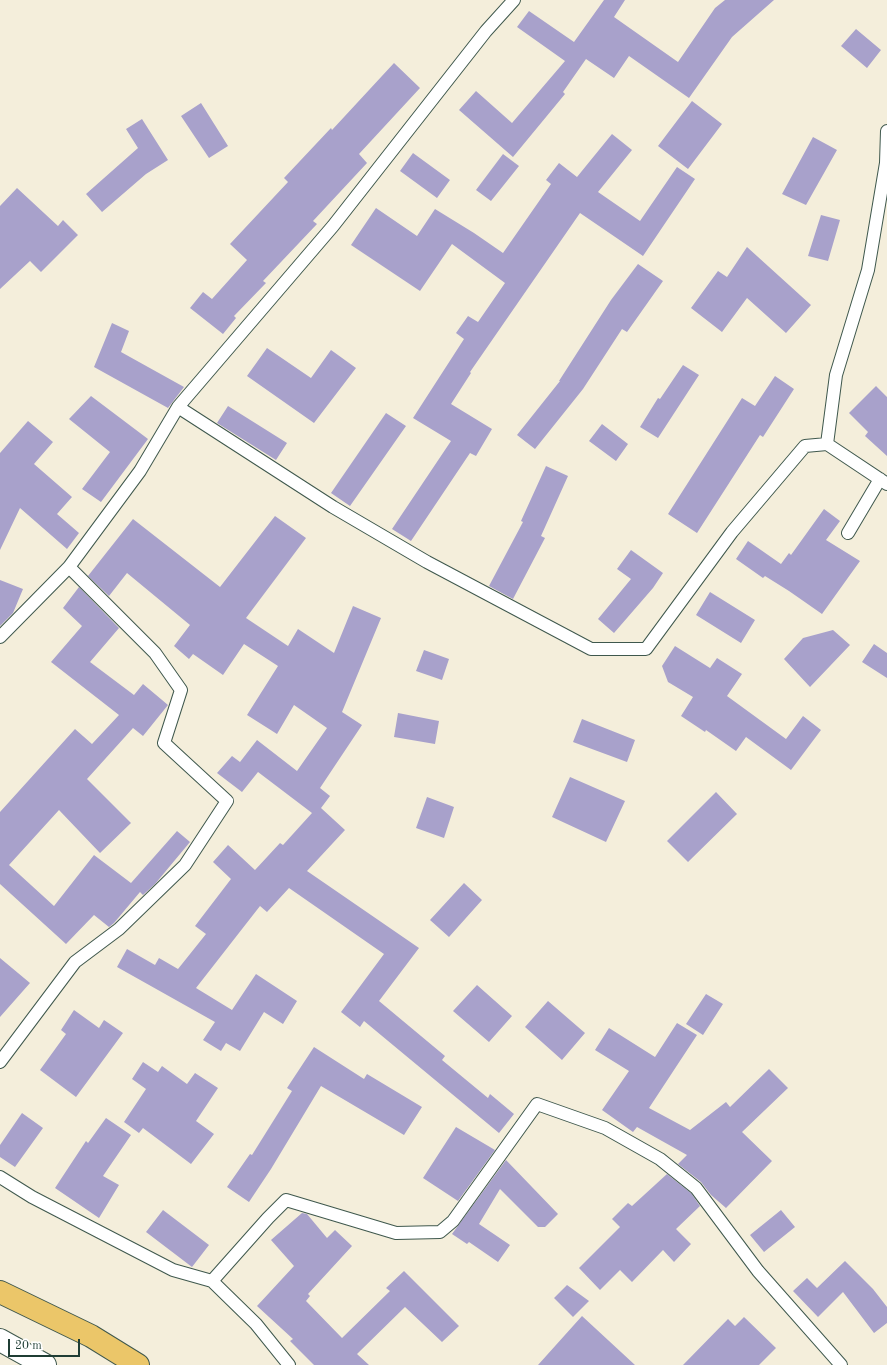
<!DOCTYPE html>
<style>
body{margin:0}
#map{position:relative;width:887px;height:1365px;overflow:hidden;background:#f4eedb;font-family:"Old Standard TT",serif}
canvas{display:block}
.scale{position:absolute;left:8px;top:1339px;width:72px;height:18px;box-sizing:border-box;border:2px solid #1f3d34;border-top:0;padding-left:5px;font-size:12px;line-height:14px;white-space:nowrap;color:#1f3d34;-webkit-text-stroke:3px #fff;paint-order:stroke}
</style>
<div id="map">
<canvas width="887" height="1365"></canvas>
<div class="scale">20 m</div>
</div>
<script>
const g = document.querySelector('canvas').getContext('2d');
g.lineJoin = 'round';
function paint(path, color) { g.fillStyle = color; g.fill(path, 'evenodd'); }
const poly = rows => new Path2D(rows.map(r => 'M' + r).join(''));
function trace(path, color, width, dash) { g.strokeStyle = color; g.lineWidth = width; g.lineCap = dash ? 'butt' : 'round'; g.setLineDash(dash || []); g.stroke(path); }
const building = poly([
 [604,0,625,0,614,17,678,62,715,8,725,0,774,0,732,37,689,98,629,56,614,78,586,59,563,92,565,94,513,157,459,110,476,91,512,123,565,61,517,27,529,11,574,42],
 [856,29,881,50,867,68,841,46],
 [394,63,420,88,359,154,367,163,313,221,317,224,263,281,266,283,234,316,236,318,223,334,190,308,203,292,212,299,247,260,230,244,288,182,284,178,331,128,332,130],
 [692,101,722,124,688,169,658,146],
 [201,103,228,146,209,158,181,116],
 [142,119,168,160,146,174,102,212,86,194,138,148,126,129],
 [612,134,632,150,598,192,640,221,677,167,695,179,643,256,580,213,470,372,471,373,451,404,492,429,476,456,470,453,411,541,392,529,451,441,413,418,464,339,456,333,468,316,478,322,505,283,452,244,420,291,351,245,376,208,417,236,435,209,474,233,503,253,551,184,546,180,559,163,577,177],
 [813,137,837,150,806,205,782,194],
 [413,153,450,180,437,198,400,171],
 [503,154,519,166,491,201,476,190],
 [17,188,58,226,63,220,78,235,41,272,30,261,0,289,0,206],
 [821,215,840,220,828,261,808,256],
 [747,247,811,305,786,333,747,298,722,332,691,308,718,271,727,277],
 [638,264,663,281,627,332,622,329,583,389,535,449,517,435,560,381,559,381,611,300],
 [112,323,129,331,121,352,184,387,168,408,94,367],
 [267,348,311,378,331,350,356,368,314,423,247,376],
 [683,365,699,375,658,438,640,427,658,398,660,399],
 [775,376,794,389,763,437,760,435,697,533,668,514,742,398,755,406],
 [876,386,887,397,887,456,865,436,868,432,849,413],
 [91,396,148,439,101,502,82,489,110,452,69,419],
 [228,406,287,443,276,460,217,423],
 [386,413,406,426,350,506,331,493],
 [28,421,53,442,34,464,72,497,57,514,79,533,67,549,20,508,0,550,0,453],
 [602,424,628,444,616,461,589,441],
 [546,466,568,476,541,536,545,538,513,599,489,586,523,522,521,521],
 [824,509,840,521,826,540,860,561,822,614,789,591,765,576,763,578,736,559,748,541,781,564,789,553,791,555],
 [275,516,306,538,246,618,288,646,298,629,334,653,353,606,381,618,342,712,362,725,320,788,330,796,321,808,345,830,307,871,419,948,379,1001,445,1056,442,1060,488,1098,490,1094,514,1114,499,1133,364,1021,360,1027,341,1012,384,954,289,888,267,912,260,906,196,988,232,1010,256,974,297,1001,283,1024,264,1012,240,1051,226,1043,221,1051,203,1040,215,1022,117,967,127,949,155,965,159,958,178,969,206,934,195,926,231,879,213,862,228,845,255,870,280,843,283,845,312,813,258,772,242,792,217,773,232,756,240,762,257,740,297,771,327,728,294,705,277,734,247,715,278,666,244,644,223,675,193,654,189,659,174,646,190,625,127,573,109,596,88,576,133,519,220,587],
 [631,550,663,573,653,588,614,633,598,619,631,579,617,569],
 [0,580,23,589,13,613,0,626],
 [79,587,119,628,90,662,134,695,143,684,168,705,143,736,133,728,87,779,131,823,100,853,59,810,9,865,54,906,94,855,131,883,177,831,190,842,155,884,143,895,140,892,114,923,109,927,94,915,66,944,0,884,0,812,75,729,92,744,119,715,51,662,82,626,63,608],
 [710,592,755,620,741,643,696,615],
 [833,630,850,645,810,687,784,659,803,638],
 [874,644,887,653,887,678,862,662],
 [675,646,710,668,717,658,742,674,727,696,786,739,803,716,821,730,791,770,746,737,736,751,706,730,705,732,681,716,693,697,668,682,662,666],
 [424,650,449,659,442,680,416,671],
 [398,713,439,721,435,744,394,737],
 [582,719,635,740,627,762,573,742],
 [570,777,625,801,606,842,552,817],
 [716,792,737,814,688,862,667,841],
 [427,797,454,807,444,838,416,828],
 [464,883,482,900,449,937,430,920],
 [0,958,30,983,0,1017],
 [477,985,512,1016,489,1042,453,1011],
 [706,994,723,1004,703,1035,686,1024],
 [548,1001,585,1033,562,1060,525,1027],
 [74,1010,99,1028,104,1020,123,1033,76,1097,40,1070,66,1034,61,1030],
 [677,1023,697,1035,649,1108,690,1130,726,1102,730,1107,769,1069,788,1088,742,1132,772,1161,726,1208,711,1195,701,1182,678,1164,687,1155,637,1127,633,1132,602,1110,629,1071,595,1050,609,1028,655,1057],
 [314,1047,364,1079,367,1074,422,1107,404,1135,321,1086,271,1169,249,1202,227,1187,250,1154,252,1155,292,1091,287,1088],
 [143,1062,158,1072,162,1066,187,1084,195,1073,218,1088,196,1121,214,1134,191,1164,143,1128,139,1133,124,1122,146,1089,132,1079],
 [22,1113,43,1128,15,1167,0,1157,0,1145],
 [106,1118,131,1135,103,1176,119,1185,99,1218,55,1188,86,1141,88,1143],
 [456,1127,495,1150,458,1201,423,1178],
 [506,1160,558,1214,545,1227,538,1227,500,1189,479,1224,510,1245,498,1262,469,1242,467,1244,452,1234],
 [667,1174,691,1193,700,1206,676,1229,691,1244,674,1262,663,1250,632,1282,620,1270,600,1290,579,1268,620,1227,612,1219,628,1203,632,1206],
 [163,1210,209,1245,192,1267,146,1232],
 [781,1210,795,1227,764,1252,750,1235],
 [302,1213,307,1214,327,1238,335,1230,352,1246,308,1294,310,1296,306,1301,342,1338,390,1291,386,1288,404,1271,459,1326,442,1342,405,1307,357,1354,369,1365,314,1365,290,1341,293,1339,257,1306,294,1266,271,1240],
 [845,1261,873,1289,887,1307,887,1323,874,1333,843,1292,818,1317,793,1291,807,1278,817,1288],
 [567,1285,589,1301,573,1317,554,1298],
 [582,1316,635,1365,538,1365],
 [744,1317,776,1348,759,1365,683,1365,728,1319,735,1326]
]);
const service = poly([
 [178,407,333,507,427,562,591,649,646,649,732,532,805,446,827,444,836,375,868,270,886,163,887,131],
 [827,444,887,484],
 [848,533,880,479],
 [0,637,69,567,140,471,178,407,333,226,486,31,514,0],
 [0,1062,75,962,119,929,185,865,227,801,164,743,181,690,155,653,69,567],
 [0,1177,32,1197,173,1270,212,1281,256,1324,289,1365],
 [212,1281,268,1218,286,1200,396,1233,440,1232,453,1221,537,1104,605,1128,660,1159,696,1188,758,1271,841,1365]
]);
const minor = poly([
 [0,1340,45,1365]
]);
const primary = poly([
 [0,1292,91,1336,138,1365]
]);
paint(building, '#a8a1cb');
trace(service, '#3f584d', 14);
trace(minor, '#3f584d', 24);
trace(primary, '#3f584d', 24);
trace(service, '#fff', 12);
trace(minor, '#fff', 22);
trace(primary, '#ebc669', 22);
</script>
